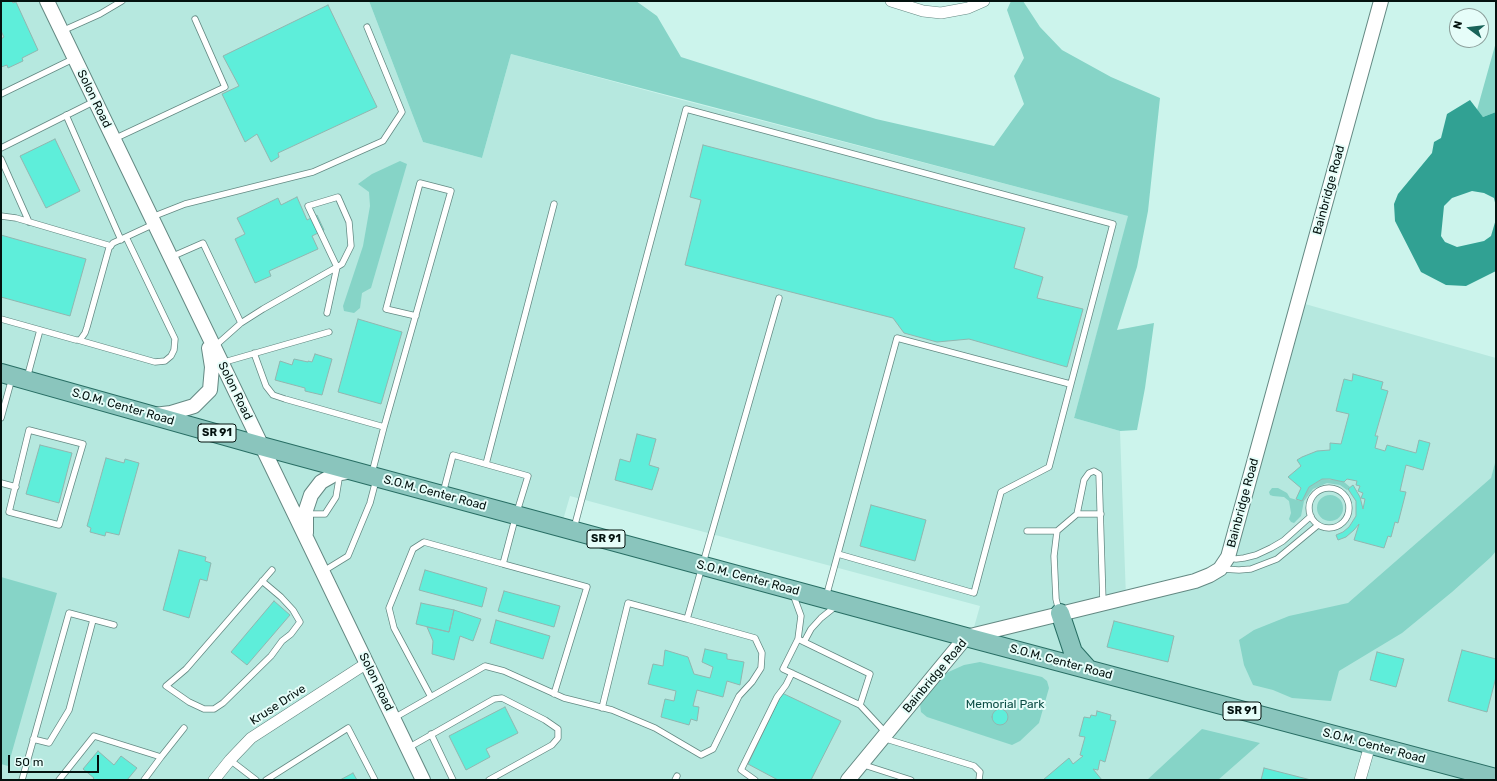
<!DOCTYPE html>
<style>
body{margin:0}
#map{position:relative;width:1497px;height:781px;overflow:hidden;background:#ccf4ec;font-family:Rubik,sans-serif}
canvas{display:block}
.frame{position:absolute;inset:0;border:2px solid #04120f;pointer-events:none}
.north{position:absolute;left:1449px;top:8px;width:40px;height:40px;box-sizing:border-box;background:#e6fdf9;border:1px solid #8c9f9b;border-radius:50%;rotate:285deg;font-size:11px;font-weight:700;line-height:16px;text-align:center;color:#04120f}
.north::after{content:'';display:block;margin:auto;width:14px;height:18px;background:#196359;clip-path:polygon(50% 0,100% 100%,50% 72%,0 100%)}
.scale{position:absolute;left:8px;top:755px;width:91px;height:18px;box-sizing:border-box;border:2px solid #04120f;border-top:0;padding-left:5px;font-size:12px;line-height:14px;white-space:nowrap;color:#04120f;-webkit-text-stroke:3px #e6fdf9;paint-order:stroke}
</style>
<div id="map">
<canvas width="1497" height="781"></canvas>
<div class="frame"></div>
<div class="north">N</div>
<div class="scale">50 m</div>
</div>
<script>
const g = document.querySelector('canvas').getContext('2d');
g.lineJoin = 'round';
function paint(path, color) { g.fillStyle = color; g.fill(path, 'evenodd'); }
const poly = rows => new Path2D(rows.map(r => 'M' + r).join(''));
function trace(path, color, width, dash) { g.strokeStyle = color; g.lineWidth = width; g.lineCap = dash ? 'butt' : 'round'; g.setLineDash(dash || []); g.stroke(path); }
function write(font, color, halo, rows, align = 'center') {
  g.font = font + ' Rubik,sans-serif'; g.lineWidth = 4; g.setLineDash([]); g.textBaseline = 'middle'; g.strokeStyle = halo; g.fillStyle = color; for (const [text, x, y, turn = 0] of rows) {
    g.save(); g.translate(x, y); g.rotate((+turn || 0) * Math.PI / 180); g.textAlign = isNaN(turn) ? turn : align; if (halo) g.strokeText(text, 0, 0); g.fillText(text, 0, 0); g.restore();
  }
}
const built = poly([
 [1,1,369,1,423,142,482,158,511,54,682,100,1129,216,1074,418,1120,431,1126,598,1220,569,1298,302,1496,358,1496,459,1481,520,1496,507,1496,780,1,780],
 [570,496,980,606,971,638,561,527]
]);
const green = poly([
 [369,1,636,1,657,16,681,57,876,119,994,146,1024,104,1014,76,1024,58,1007,10,1011,1,1023,1,1040,27,1062,50,1111,77,1160,98,1148,211,1137,267,1117,330,1154,323,1145,388,1137,430,1120,431,1074,418,1128,216,511,54,482,158,423,142],
 [1496,42,1496,112,1483,117,1477,110],
 [400,161,407,164,371,288,362,293,360,308,354,313,344,311,343,306,363,246,370,206,369,192,358,184,372,174],
 [1496,459,1496,551,1491,557,1452,592,1402,633,1339,671,1331,701,1292,698,1273,690,1253,685,1244,665,1239,640,1254,630,1289,616,1348,603,1491,478],
 [1322,479,1337,480,1344,482,1350,487,1347,490,1340,485,1327,483,1313,489,1304,501,1301,516,1294,523,1291,522,1289,519,1291,513,1289,501,1284,497,1273,496,1270,495,1269,492,1272,488,1278,488,1287,493,1290,498,1301,501,1309,487],
 '1317 508a13 13 0 1 1 26 0a13 13 0 1 1-26 0Z',
 [1,577,57,593,8,766,1,764],
 [980,662,1042,677,1047,681,1049,688,1039,723,1020,741,1012,745,927,717,921,712,920,704,944,674,964,665],
 [1202,729,1260,743,1218,780,1147,780]
]);
const water = poly([
 [1470,100,1483,117,1496,112,1496,207,1494,198,1484,193,1472,191,1452,198,1444,206,1441,236,1445,242,1457,247,1484,241,1491,236,1496,219,1496,271,1466,286,1446,285,1421,272,1395,221,1394,204,1398,194,1432,153,1434,142,1441,138,1447,114]
]);
const building = poly([
 [1,1,12,1,13,3,16,2,38,50,22,58,23,61,8,68,7,65,1,67,1,39,4,37,1,31,1,1],
 [328,5,377,107,278,153,279,157,271,162,257,134,245,142,222,94,239,86,223,56,328,5],
 [55,139,80,191,46,208,20,156,55,139],
 [703,145,1025,228,1014,268,1043,277,1037,298,1083,309,1067,367,969,339,937,342,904,333,893,318,685,265,701,200,690,197,703,145],
 [297,197,307,220,317,215,324,230,312,236,318,249,269,271,271,276,255,283,235,239,245,234,237,218,278,198,281,205,297,197],
 [1,235,86,259,70,316,1,297,1,235],
 [358,319,402,332,381,404,338,392,358,319],
 [315,354,332,359,322,395,305,391,305,388,275,380,280,361,292,365,294,359,308,362,308,361,312,362,315,354],
 [1353,374,1383,382,1381,389,1388,391,1375,436,1378,436,1375,448,1385,451,1387,445,1416,453,1419,440,1430,443,1423,470,1406,465,1400,491,1406,492,1398,523,1395,522,1391,537,1388,536,1384,548,1354,540,1359,524,1354,530,1346,537,1338,540,1336,535,1343,532,1349,527,1356,516,1356,501,1348,489,1353,485,1360,497,1363,509,1365,499,1361,498,1363,493,1358,491,1360,486,1356,485,1357,481,1347,479,1344,482,1330,479,1322,479,1309,487,1302,501,1296,499,1301,488,1288,477,1301,466,1297,460,1302,457,1317,451,1330,450,1330,443,1341,444,1349,414,1336,411,1344,379,1352,381,1353,374],
 [637,434,656,439,649,465,659,468,652,490,615,480,620,459,630,462,637,434],
 [40,445,72,453,59,503,26,494,40,445],
 [106,458,124,463,125,459,139,463,119,535,106,532,105,536,90,532,91,528,87,526,106,458],
 [871,505,926,520,915,561,860,546,871,505],
 [179,550,206,557,205,561,211,563,207,581,200,579,189,618,163,610,179,550],
 [425,570,487,588,482,607,419,590,425,570],
 [504,591,560,606,554,627,498,611,504,591],
 [274,601,290,615,247,665,231,652,274,601],
 [421,603,454,610,449,632,416,624,421,603],
 [454,610,481,619,473,641,460,636,454,660,432,654,433,641,427,627,449,632,454,610],
 [496,620,550,636,543,659,490,643,496,620],
 [1114,621,1174,636,1168,662,1107,647,1114,621],
 [705,649,727,654,727,659,744,662,740,685,727,681,723,697,697,690,693,706,699,707,697,721,691,719,689,725,661,717,665,699,674,701,676,691,648,684,653,664,663,666,665,650,688,657,694,674,710,678,713,667,702,662,705,649],
 [1462,650,1496,659,1496,677,1487,712,1448,701,1462,650],
 [1377,652,1404,659,1396,687,1370,680,1377,652],
 [782,693,841,721,811,780,778,780,748,764,782,693],
 [505,707,518,733,486,749,490,757,466,770,449,736,505,707],
 '992 717a8 8 0 1 1 16 0a8 8 0 1 1-16 0Z',
 [1097,711,1111,715,1110,720,1116,721,1105,762,1100,760,1098,770,1093,769,1102,780,1043,780,1069,758,1073,764,1083,756,1080,755,1085,737,1079,736,1084,717,1090,718,1091,715,1096,716,1097,711],
 [98,751,114,765,121,756,137,768,127,780,92,780,94,778,83,769,98,751],
 [1264,768,1311,780,1261,780,1264,768],
 [353,773,357,780,340,780,353,773]
]);
const service = poly([
 [62,31,100,14,122,1],
 [1,94,75,58],
 [66,115,121,240],
 [114,139,225,87,195,19],
 [1,148,95,101],
 [1,159,29,222],
 [1,216,16,218,111,246],
 [152,217,185,204,313,172,383,141,402,112,367,27],
 [171,257,203,243,241,323],
 [1,319,76,340,80,340,85,333,87,327,109,248,113,243,154,224],
 [78,340,155,362,165,361,171,356,174,350,175,339,126,237],
 [214,347,241,323,263,309,337,267,342,264,351,246,349,222,338,197,308,206,337,267,327,313],
 [254,353,266,386,273,395,285,399,384,427,372,473],
 [221,363,329,332],
 [27,378,40,330],
 [1,418,12,378],
 [384,427,451,191,420,183,386,309,416,316],
 [29,430,83,444,59,525,9,512,29,430],
 [486,464,554,204],
 [1,483,16,487],
 '1309 508a20 20 0 1 1 40 0a20 20 0 1 1-40 0Z',
 [306,514,325,514,336,497,340,473],
 [1077,514,1084,480,1089,473,1094,471,1099,474,1103,603],
 [574,528,686,109,1113,224,1049,467,1001,492,974,593,838,554],
 [1027,531,1057,531,1077,514,1101,514],
 [1057,531,1054,556,1056,599,1059,611],
 [1229,558,1236,559,1244,558,1256,555,1271,548,1283,541,1311,516],
 [503,564,587,587,554,694],
 [1222,569,1239,570,1251,569,1277,559,1318,525],
 [322,572,348,556,370,503,376,480],
 [262,581,281,597,293,610,300,622,291,634,282,641,271,656,223,703,214,709,204,709,189,702,166,686,186,669,272,570],
 [793,594,801,616,798,639,783,669,860,705,886,733],
 [826,597,897,338,1070,384],
 [798,639,870,674,860,705],
 [804,642,811,629,821,618,836,606],
 [431,697,394,628,389,608,413,549,424,542,503,564,516,515,528,476,453,455,443,493],
 [602,708,628,603,687,619],
 [394,718,485,666,504,671,564,698,612,710,655,728,701,755,713,749,739,696,752,682,761,668,762,653,755,638,687,619,779,298],
 [431,734,453,780],
 [883,738,974,766,980,772,979,780],
 [33,739,49,743,69,710,93,620],
 [408,748,494,699,502,698,545,720,558,729,558,738,552,745,489,780],
 [230,760,256,780],
 [861,764,911,780],
 [22,780,69,613,114,625],
 [59,780,94,736,161,757,184,728],
 [144,780,161,757],
 [266,780,348,728,375,780],
 [675,780,677,776],
 [755,780,741,770,777,697,786,685,792,673]
]);
const minor = poly([
 [891,1,923,11,941,13,968,8,984,1],
 [214,780,230,760,251,738,367,663],
 [1360,780,1370,745]
]);
const tertiary = poly([
 [47,1,423,780],
 [154,415,171,413,194,406,210,390,212,367,209,348],
 [306,533,306,510,311,495,321,482,335,474,352,471],
 [848,780,966,637,1195,581,1210,575,1220,569,1228,557,1381,1]
]);
const primary = poly([
 [1,373,261,446,966,637,1496,778],
 [1060,613,1073,652,1089,670]
]);
const shields = [
 [217,433,38],
 [606,539,38],
 [1242,711,38]
];
const shieldNames = [
 ["SR 91",217,433],
 ["SR 91",606,539],
 ["SR 91",1242,711]
];
const streetNames = [
 ["Solon Road",94,99,64],
 ["Bainbridge Road",1329,190,-75],
 ["Solon Road",235,391,64],
 ["S.O.M. Center Road",123,407,16],
 ["S.O.M. Center Road",435,493,15],
 ["Bainbridge Road",1243,503,-75],
 ["S.O.M. Center Road",748,578,15],
 ["S.O.M. Center Road",1061,662,15],
 ["Bainbridge Road",935,676,-50],
 ["Solon Road",376,682,64],
 ["Kruse Drive",278,705,-33],
 ["S.O.M. Center Road",1374,746,15]
];
const parkNames = [
 ["Memorial Park",1005,705]
];
paint(built, '#b6e8df');
paint(green, '#86d4c7');
paint(water, '#31a193');
paint(building, '#5eeeda');
trace(building, '#91b7b0', 1);
trace(service, '#648983', 7);
trace(minor, '#648983', 12);
trace(tertiary, '#648983', 16);
trace(primary, '#286e64', 20);
trace(service, '#fff', 5.5);
trace(minor, '#fff', 11);
trace(tertiary, '#fff', 14);
trace(primary, '#8ac5bd', 18);
for (const [x, y, w] of shields) { const box = new Path2D(); box.roundRect(x - w / 2, y - 9, w, 18, 3); g.fillStyle = '#e6fdf9'; g.fill(box); trace(box, '#04120f', 1); }
write('bold 11px', '#04120f', null, shieldNames);
write('12px', '#04120f', '#e6fdf9', streetNames);
write('12px', '#0b4c44', '#e6fdf9', parkNames);
</script>
